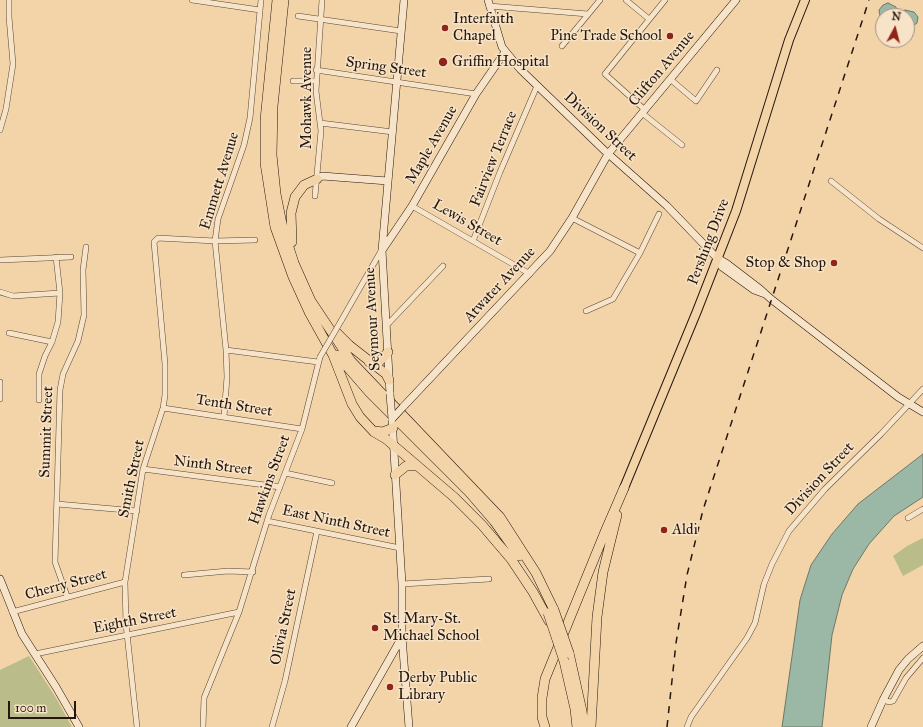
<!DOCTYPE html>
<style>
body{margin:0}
#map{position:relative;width:923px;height:727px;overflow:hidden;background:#f3d4a9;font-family:"IM FELL Great Primer",serif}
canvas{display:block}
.north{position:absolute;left:875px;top:8px;width:40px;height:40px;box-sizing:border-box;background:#f7e3c7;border:1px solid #a3917d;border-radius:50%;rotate:7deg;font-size:11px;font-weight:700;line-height:16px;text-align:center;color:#25170d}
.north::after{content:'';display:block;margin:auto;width:14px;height:18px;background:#8f2418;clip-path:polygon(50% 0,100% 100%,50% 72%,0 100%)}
.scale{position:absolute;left:8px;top:701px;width:68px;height:18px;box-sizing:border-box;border:2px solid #25170d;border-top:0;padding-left:5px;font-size:12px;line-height:14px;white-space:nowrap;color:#25170d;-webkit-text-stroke:3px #f7e3c7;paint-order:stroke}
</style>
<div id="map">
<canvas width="923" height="727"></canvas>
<div class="north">N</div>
<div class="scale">100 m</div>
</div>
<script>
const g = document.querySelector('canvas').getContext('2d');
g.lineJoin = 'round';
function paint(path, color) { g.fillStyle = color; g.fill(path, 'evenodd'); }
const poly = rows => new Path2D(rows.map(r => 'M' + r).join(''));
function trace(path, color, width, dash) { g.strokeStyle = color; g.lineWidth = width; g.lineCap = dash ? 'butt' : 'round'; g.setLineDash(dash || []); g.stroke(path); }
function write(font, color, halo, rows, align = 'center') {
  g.font = font + ' "IM FELL Great Primer",serif'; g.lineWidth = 3; g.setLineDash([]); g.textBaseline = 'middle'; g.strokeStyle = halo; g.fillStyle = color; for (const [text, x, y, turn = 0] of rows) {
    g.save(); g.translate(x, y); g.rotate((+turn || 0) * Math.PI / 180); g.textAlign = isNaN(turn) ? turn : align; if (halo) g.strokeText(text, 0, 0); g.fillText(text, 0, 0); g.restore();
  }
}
const green = poly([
 [923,538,923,565,903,576,893,556,907,546],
 [29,656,56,698,72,727,0,727,0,670]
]);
const water = poly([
 [888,3,896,7,897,16,883,16,883,20,880,16,879,10,883,5,888,3],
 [905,10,914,12,918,17,917,23,910,28,907,28,907,16,900,16,905,10],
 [923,454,923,497,894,516,869,544,853,569,842,595,832,635,822,727,782,727,800,600,811,565,832,534,858,504,923,454]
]);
const street = poly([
 [192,0,260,10],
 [626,0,649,19],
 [489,6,588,14],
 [298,16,401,31],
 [562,46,600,0],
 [316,70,476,94],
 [670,79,696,101,717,70],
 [293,81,316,81],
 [645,110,605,74,665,0],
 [642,113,682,145],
 [320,123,393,132],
 [0,130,6,109,13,64,9,17,9,0],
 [831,181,879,219,923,248],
 [315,196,321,131,316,91,322,0],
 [412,206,530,274],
 [572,218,640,253],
 [473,241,500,172,537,86],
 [0,260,71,257],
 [0,292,13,296,60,293],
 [586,311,613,299,640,253,659,214],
 [341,321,381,251],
 [386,326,443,266],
 [9,333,52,342],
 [226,350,318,362],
 [0,382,0,399],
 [39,400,39,374,45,356,52,342,58,322,60,293,56,257],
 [163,408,302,429],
 [224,417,227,377,226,350,215,241,218,219,244,145,250,118,261,0],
 [143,469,280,487],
 [285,473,332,483],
 [57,504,137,511],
 [908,518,923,509],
 [267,521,400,548],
 [184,575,228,571,253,572],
 [402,584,489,579],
 [67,596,55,562,60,390,63,374,78,341,84,315,83,270,86,247],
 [12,612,125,582],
 [35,654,239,612],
 [883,700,890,702,893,701,906,678,923,658],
 [137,727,126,624,125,582,143,469,163,408,165,395,165,364,154,242,158,238,215,241,255,240],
 [203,727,204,698,239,612,269,515,302,429,320,357],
 [272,727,285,681,317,531],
 [687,727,691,717,747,638,755,623,764,584,772,564,789,531,825,489,881,434,923,389]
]);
const secondary = poly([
 [488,0,502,47,520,69,605,151,667,206,717,258,722,267,754,290,765,294],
 [317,179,322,176,388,181],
 [383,249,412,206,476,94,505,52],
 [717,258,726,263,760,289,771,299,898,397,923,412],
 [390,394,382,250,404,0],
 [403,407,550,251,572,218,608,154,736,0],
 [392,419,402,584,402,637,409,727],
 [0,579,22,634,56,687,79,727],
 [351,727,402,637],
 [871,727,883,700,899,670,908,659,923,646]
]);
const primary = poly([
 [624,488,697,311,736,211,789,40,805,0]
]);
const highway = poly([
 [277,0,265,120,265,163,275,227,293,277,309,312,333,355,352,404,360,417,374,432,386,439,454,497,482,525,511,559,533,592,549,621],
 [284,0,273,106,272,155,276,194,283,229,294,263,311,301,351,361,500,517,536,573,554,610],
 [292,242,291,213,295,197,304,185,317,179],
 [336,332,349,345,386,374,389,380],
 [337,355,369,392,469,492,494,521,519,556],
 [369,362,378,363,388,352],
 [374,431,383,432,393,428],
 [395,475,406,466,417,466],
 [569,653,582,711,584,727],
 [564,661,575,709,577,727],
 [545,727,542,717,542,698,545,679,605,532,624,488],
 [591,727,597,617,603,572,617,515]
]);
const rail = poly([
 [667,727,676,643,687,575,703,510,869,0]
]);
const streetBridge = poly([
 [320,357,341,321]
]);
const secondaryBridge = poly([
 [390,394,392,419],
 [392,419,403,407]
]);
const highwayBridge = poly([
 [554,610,569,653],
 [548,613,564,661]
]);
const markers = [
 [445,28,4,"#8f2418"],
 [670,36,4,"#8f2418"],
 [443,62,5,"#8f2418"],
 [834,263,4,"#8f2418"],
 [664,530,4,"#8f2418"],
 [375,628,4,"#8f2418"],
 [390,687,4,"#8f2418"]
];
const poiNames = [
 ["Interfaith",453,19],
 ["Chapel",453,36],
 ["Pine Trade School",662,36,"right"],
 ["Griffin Hospital",452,62],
 ["Stop & Shop",826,263,"right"],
 ["Aldi",672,530],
 ["St. Mary-St.",383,619],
 ["Michael School",383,636],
 ["Derby Public",398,678],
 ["Library",398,695]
];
const streetNames = [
 ["Spring Street",386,68,8],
 ["Clifton Avenue",662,69,-50],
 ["Mohawk Avenue",307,98,-90],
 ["Division Street",600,127,43],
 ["Maple Avenue",432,145,-60],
 ["Fairview Terrace",494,159,-68],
 ["Emmett Avenue",220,181,-73],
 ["Lewis Street",467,223,30],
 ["Pershing Drive",709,242,-69],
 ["Atwater Avenue",500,285,-47],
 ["Seymour Avenue",373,319,-93],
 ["Tenth Street",234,406,9],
 ["Summit Street",47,432,-88],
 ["Ninth Street",213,466,7],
 ["Smith Street",132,479,-78],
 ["Division Street",820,479,-47],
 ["Hawkins Street",270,480,-70],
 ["East Ninth Street",336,522,12],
 ["Cherry Street",66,585,-15],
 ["Eighth Street",135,621,-11],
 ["Olivia Street",284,627,-78]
];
paint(green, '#babd89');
paint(water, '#9bb8a7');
trace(water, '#6c7869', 1);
trace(street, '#584634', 6);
trace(secondary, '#25170d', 8);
trace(primary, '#25170d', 10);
trace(highway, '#25170d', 10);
trace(street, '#f7e3c7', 5);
trace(secondary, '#f7e3c7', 7);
trace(primary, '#f3d4a9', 8);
trace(highway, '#f3d4a9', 9);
trace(rail, '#25170d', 1.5, [7, 7]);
trace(streetBridge, '#584634', 6, []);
trace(secondaryBridge, '#25170d', 8, []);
trace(highwayBridge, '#25170d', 10, []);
trace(streetBridge, '#f7e3c7', 5);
trace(secondaryBridge, '#f7e3c7', 7);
trace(highwayBridge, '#f3d4a9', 9);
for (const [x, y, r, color] of markers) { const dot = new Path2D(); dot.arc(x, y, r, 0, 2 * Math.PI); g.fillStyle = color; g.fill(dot); trace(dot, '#f7e3c7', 1.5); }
write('15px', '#25170d', '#f7e3c7', poiNames, 'left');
write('15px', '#25170d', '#f7e3c7', streetNames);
</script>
